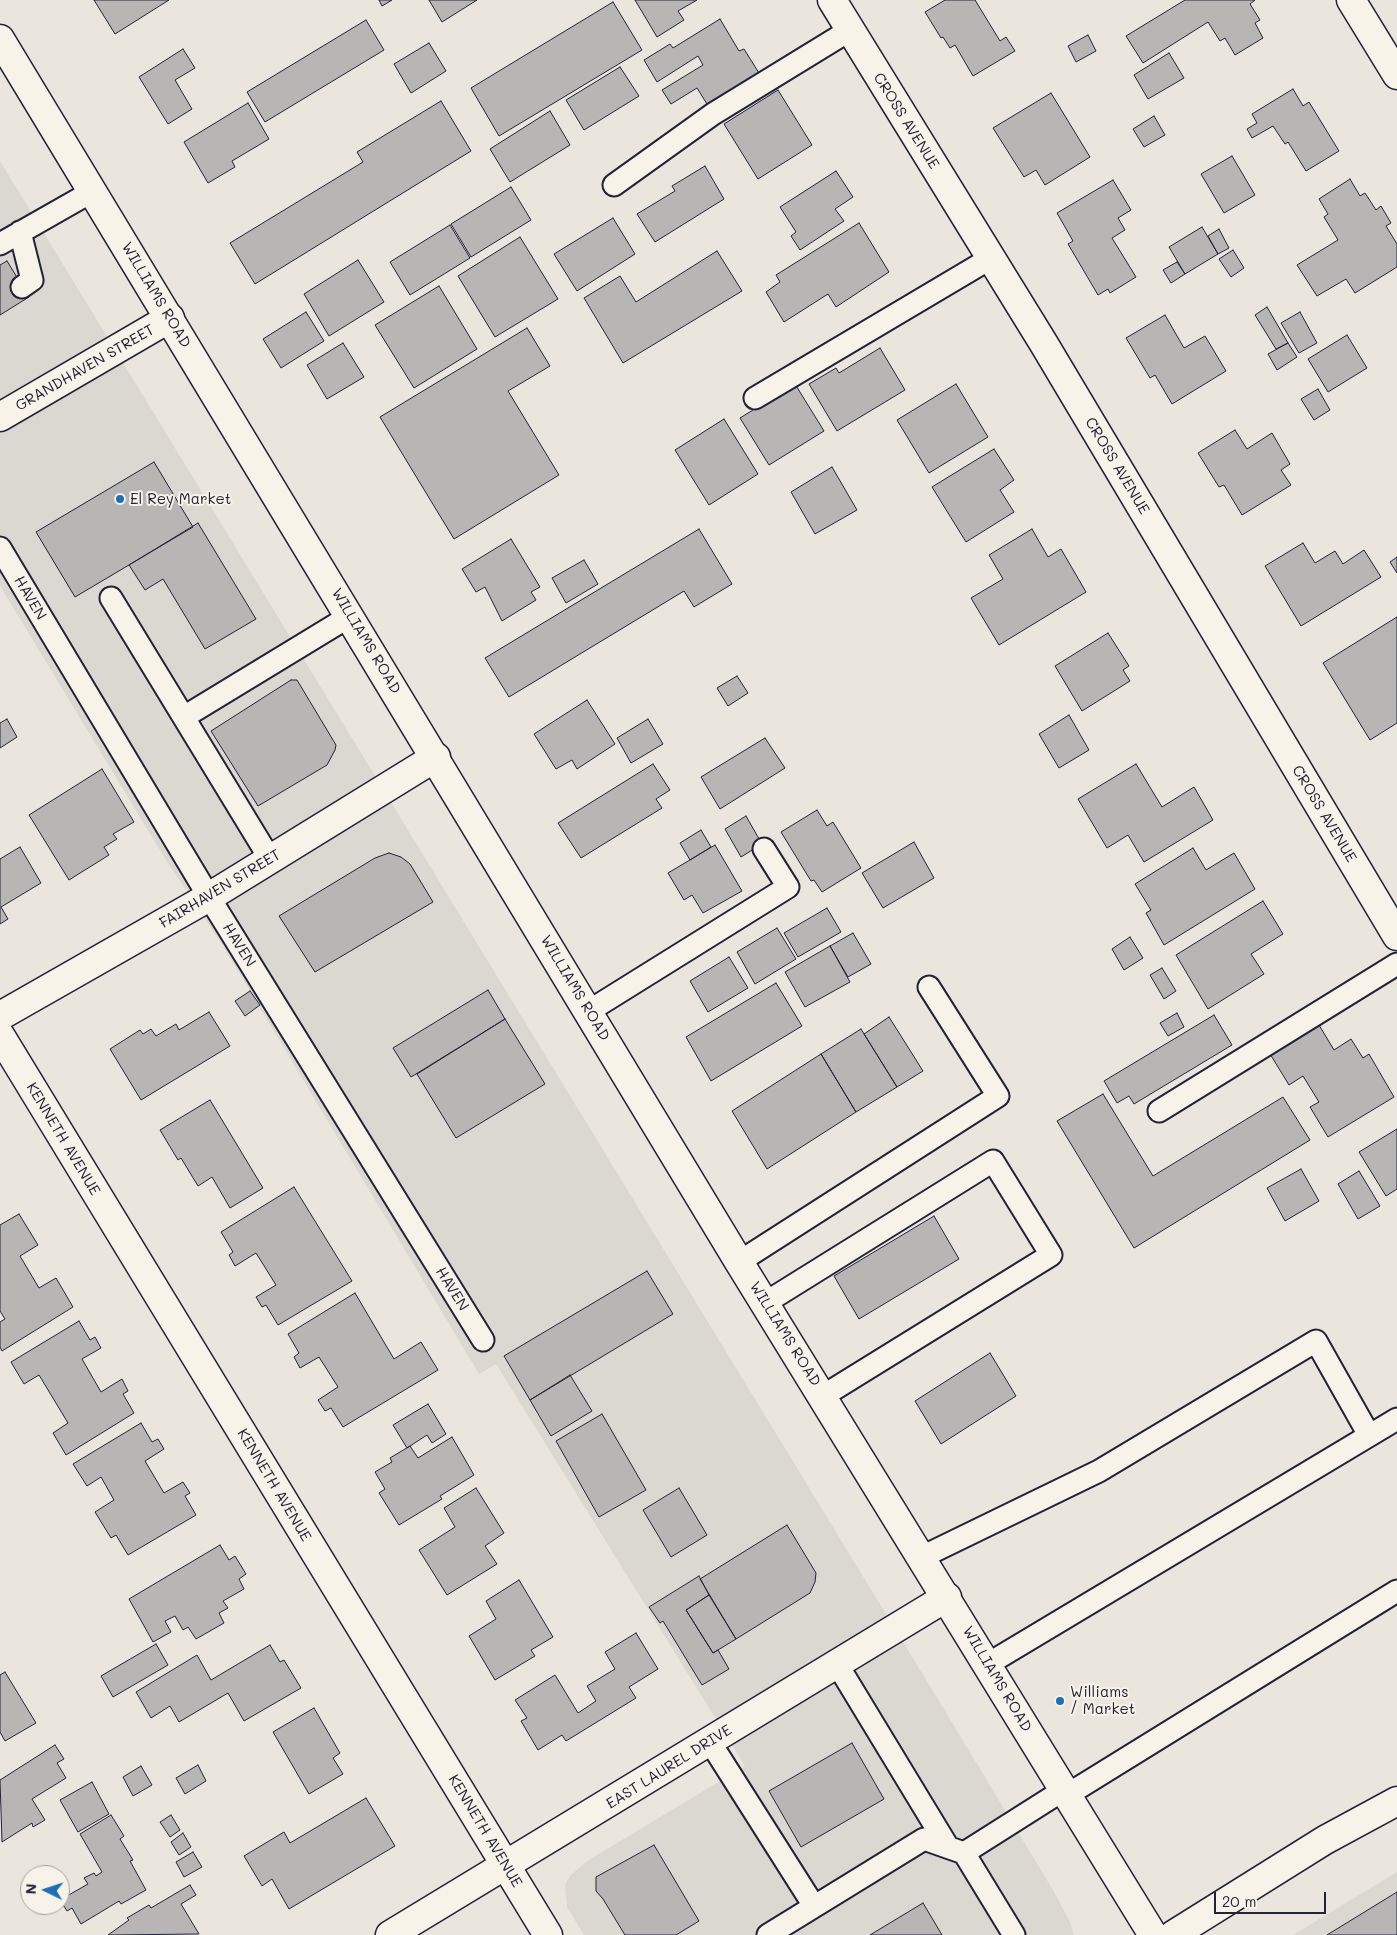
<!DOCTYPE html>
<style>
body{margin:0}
#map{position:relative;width:1397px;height:1935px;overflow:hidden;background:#eae6de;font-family:Mali,sans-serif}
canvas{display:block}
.north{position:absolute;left:20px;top:1865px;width:50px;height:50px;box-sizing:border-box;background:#f7f3e8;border:1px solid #a29fa3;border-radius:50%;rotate:274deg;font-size:14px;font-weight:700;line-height:20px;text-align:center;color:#22223b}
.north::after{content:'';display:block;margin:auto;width:18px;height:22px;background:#1f6fb2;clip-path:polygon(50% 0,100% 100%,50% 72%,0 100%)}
.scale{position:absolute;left:1214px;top:1892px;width:112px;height:22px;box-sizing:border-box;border:2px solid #22223b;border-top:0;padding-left:6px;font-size:15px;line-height:18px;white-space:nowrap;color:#22223b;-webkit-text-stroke:4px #f7f3e8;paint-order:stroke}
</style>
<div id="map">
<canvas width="1397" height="1935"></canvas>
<div class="north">N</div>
<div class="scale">20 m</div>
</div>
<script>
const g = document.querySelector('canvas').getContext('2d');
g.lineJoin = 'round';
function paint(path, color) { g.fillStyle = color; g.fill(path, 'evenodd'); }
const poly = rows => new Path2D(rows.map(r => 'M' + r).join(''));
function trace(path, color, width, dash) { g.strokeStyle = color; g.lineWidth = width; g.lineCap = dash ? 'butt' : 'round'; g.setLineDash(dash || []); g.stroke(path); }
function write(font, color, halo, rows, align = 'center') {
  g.font = font + ' Mali,sans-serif'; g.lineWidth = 4; g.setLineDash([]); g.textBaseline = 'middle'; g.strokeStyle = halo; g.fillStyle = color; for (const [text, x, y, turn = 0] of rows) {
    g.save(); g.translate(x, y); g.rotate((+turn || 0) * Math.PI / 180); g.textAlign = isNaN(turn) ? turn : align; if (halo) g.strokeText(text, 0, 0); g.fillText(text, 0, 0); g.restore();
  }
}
const built = poly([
 [0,161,936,1696,1053,1890,1070,1922,1074,1935,584,1935,567,1907,565,1884,571,1875,587,1861,745,1766,496,1364,479,1374,223,946,166,860,0,586],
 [1397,1872,1397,1935,1293,1935]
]);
const building = poly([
 [94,0,169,0,115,34,94,0],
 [379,0,392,0,382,6,379,0],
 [429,0,477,0,442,22,429,0],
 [635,0,697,0,678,11,684,20,657,37,635,0],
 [945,0,975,0,1000,41,1006,37,1015,51,973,76,955,45,950,48,943,37,941,38,925,12,945,0],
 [1185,0,1255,0,1250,4,1260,20,1255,23,1263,38,1235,55,1225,38,1220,41,1208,22,1143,63,1126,36,1185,0],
 [613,2,642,50,499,136,471,88,613,2],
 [720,19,739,51,744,49,759,73,707,104,697,88,671,104,662,90,703,65,698,56,657,82,644,60,670,44,673,48,720,19],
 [366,20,384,50,265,122,247,92,366,20],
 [1088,35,1096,51,1076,62,1068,46,1088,35],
 [429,43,446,71,411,93,394,64,429,43],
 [183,49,195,68,175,80,192,109,168,124,139,77,183,49],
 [1169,53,1184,78,1148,99,1134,75,1169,53],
 [620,67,639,96,584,130,566,100,620,67],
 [1293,89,1303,106,1309,102,1339,151,1306,171,1288,142,1285,144,1273,126,1252,138,1247,129,1257,123,1252,114,1293,89],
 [778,90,812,145,758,179,724,124,778,90],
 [1051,93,1090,157,1045,185,1036,170,1024,177,993,128,1051,93],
 [441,101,471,151,255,284,230,243,363,162,357,152,441,101],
 [248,103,269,139,232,161,235,167,208,183,184,142,248,103],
 [550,111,570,145,510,182,490,149,550,111],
 [1154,116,1165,135,1144,147,1133,129,1154,116],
 [1232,156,1255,195,1224,213,1201,174,1232,156],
 [705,166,724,199,655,242,637,214,675,191,672,186,705,166],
 [836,171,853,197,835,209,844,221,800,250,791,236,796,232,780,207,836,171],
 [1350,179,1360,196,1365,193,1376,210,1381,206,1391,223,1386,226,1397,244,1397,267,1355,293,1346,279,1317,296,1297,265,1338,240,1324,217,1328,214,1319,199,1350,179],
 [1113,180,1131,210,1118,218,1125,230,1112,238,1136,277,1110,293,1108,289,1098,295,1068,244,1073,241,1057,213,1113,180],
 [511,187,531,220,471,257,451,224,511,187],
 [613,218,635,254,577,291,554,254,613,218],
 [859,223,889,272,836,307,828,294,784,322,766,292,780,282,776,275,859,223],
 [450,225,470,258,410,295,390,262,450,225],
 [1202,227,1218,254,1185,274,1169,247,1202,227],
 [1219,229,1229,248,1218,254,1208,236,1219,229],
 [520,237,558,299,495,337,458,276,520,237],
 [1233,250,1244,268,1231,277,1219,259,1233,250],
 [717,251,742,291,623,363,584,298,620,276,636,302,717,251],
 [358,260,384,302,329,336,304,294,358,260],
 [7,261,29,297,0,315,0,265,7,261],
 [1177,262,1185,274,1171,283,1163,270,1177,262],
 [439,286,477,349,414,388,375,325,439,286],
 [1267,307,1288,343,1276,349,1255,315,1267,307],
 [306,312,324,341,281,368,263,339,306,312],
 [1300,312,1317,343,1299,353,1281,323,1300,312],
 [1165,315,1184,348,1205,336,1226,371,1172,404,1155,375,1150,378,1126,338,1165,315],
 [527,328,550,366,508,391,559,475,454,539,380,417,527,328],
 [1347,335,1367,368,1328,392,1308,359,1347,335],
 [343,343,364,377,327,399,307,365,343,343],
 [1288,343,1297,357,1277,370,1268,354,1288,343],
 [880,348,905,390,837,431,809,384,836,368,839,373,880,348],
 [795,384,824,431,769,465,740,418,795,384],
 [956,384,988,437,929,473,897,420,956,384],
 [1318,389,1330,410,1314,420,1301,399,1318,389],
 [724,419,758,474,709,505,675,450,724,419],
 [1235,430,1247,449,1272,433,1290,464,1281,470,1291,485,1242,515,1224,485,1219,487,1198,453,1235,430],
 [994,449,1014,480,1000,490,1014,512,966,542,932,487,994,449],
 [154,462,193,527,75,597,36,532,154,462],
 [832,467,857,510,815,534,791,492,832,467],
 [198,523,256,619,205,649,163,579,145,590,129,565,198,523],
 [699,529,732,584,694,607,684,591,509,697,485,658,699,529],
 [1032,529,1048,557,1061,549,1086,592,999,645,971,598,1003,579,989,555,1032,529],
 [511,539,540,587,531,592,536,600,502,621,485,587,476,592,462,569,511,539],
 [1303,543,1315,563,1335,551,1343,564,1364,550,1381,577,1301,626,1265,566,1303,543],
 [1397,557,1397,573,1390,562,1397,557],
 [584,560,598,584,566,603,552,578,584,560],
 [1397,617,1397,723,1370,740,1323,663,1397,617],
 [1108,633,1129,666,1123,670,1130,681,1082,711,1055,666,1108,633],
 [737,676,748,693,728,706,717,688,737,676],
 [291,680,297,680,336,745,335,750,327,765,258,806,211,731,291,680],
 [587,700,615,744,577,769,572,760,556,769,534,734,587,700],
 [1069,715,1089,750,1059,768,1039,734,1069,715],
 [7,719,17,737,0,748,0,723,7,719],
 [648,719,663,744,631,763,617,738,648,719],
 [765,738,785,768,720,809,701,777,765,738],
 [653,764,670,790,656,799,662,808,581,858,558,823,653,764],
 [1136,764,1162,807,1194,787,1213,820,1144,862,1128,835,1107,848,1078,799,1136,764],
 [102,769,134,822,113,834,117,839,104,847,109,855,69,880,29,815,102,769],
 [817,810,827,826,833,822,861,868,822,892,814,880,811,881,781,832,817,810],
 [746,816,762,844,741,857,725,829,746,816],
 [701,830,711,847,690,860,680,843,701,830],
 [914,842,934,878,883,908,862,873,914,842],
 [715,845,742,891,703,913,692,895,684,900,668,873,715,845],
 [20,847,41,883,1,907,8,919,0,924,0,859,20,847],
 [1193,848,1206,870,1234,853,1255,889,1164,945,1146,913,1151,910,1135,884,1193,848],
 [389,853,401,857,410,864,433,902,315,972,279,916,375,858,389,853],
 [1263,901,1283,934,1251,954,1264,974,1208,1009,1176,955,1263,901],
 [827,908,841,932,798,957,784,933,827,908],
 [777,928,796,959,755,984,737,952,777,928],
 [853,933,871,964,848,977,830,946,853,933],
 [1130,937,1143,958,1124,970,1112,949,1130,937],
 [830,946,850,982,805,1007,785,972,830,946],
 [729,957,748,988,708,1012,690,981,729,957],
 [1162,968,1176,991,1164,999,1150,975,1162,968],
 [776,983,802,1026,711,1081,686,1037,776,983],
 [488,990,505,1019,411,1077,393,1048,488,990],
 [250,991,260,1005,245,1016,235,1001,250,991],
 [209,1012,230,1046,141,1100,110,1049,140,1030,143,1034,151,1029,156,1036,176,1024,179,1030,209,1012],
 [1177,1013,1184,1027,1168,1036,1160,1023,1177,1013],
 [1214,1015,1232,1045,1134,1104,1129,1096,1117,1103,1104,1081,1214,1015],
 [889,1017,923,1071,897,1087,864,1034,889,1017],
 [505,1019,545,1084,456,1138,417,1074,505,1019],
 [1316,1020,1334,1050,1351,1039,1363,1058,1369,1054,1394,1097,1328,1137,1310,1107,1319,1102,1303,1076,1289,1085,1267,1049,1316,1020],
 [861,1029,897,1087,856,1112,821,1054,861,1029],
 [821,1054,856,1112,767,1169,732,1111,821,1054],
 [1103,1094,1153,1176,1283,1097,1310,1140,1134,1248,1057,1121,1103,1094],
 [210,1100,263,1188,230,1208,212,1177,198,1186,181,1158,178,1160,160,1130,210,1100],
 [1397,1129,1397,1189,1386,1196,1359,1152,1397,1129],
 [1301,1169,1319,1201,1285,1221,1267,1188,1301,1169],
 [1359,1171,1380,1206,1358,1219,1338,1184,1359,1171],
 [294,1187,352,1281,278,1325,266,1305,262,1307,256,1297,276,1285,256,1253,235,1266,229,1255,233,1252,221,1232,294,1187],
 [19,1214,38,1245,20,1256,39,1288,56,1278,73,1307,2,1351,0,1347,0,1322,5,1319,0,1311,0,1225,19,1214],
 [934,1216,959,1259,859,1319,834,1276,934,1216],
 [647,1271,673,1314,530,1400,504,1356,647,1271],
 [355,1293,394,1359,421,1342,438,1370,343,1427,331,1408,325,1411,318,1400,338,1387,319,1357,300,1368,294,1357,299,1353,288,1334,355,1293],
 [79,1321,90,1340,95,1337,101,1348,82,1359,101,1392,122,1379,128,1391,123,1394,134,1413,66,1455,53,1433,68,1423,39,1375,24,1384,11,1362,79,1321],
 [990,1353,1016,1396,941,1444,915,1401,990,1353],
 [570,1375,592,1411,551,1436,530,1400,570,1375],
 [428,1404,446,1434,432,1443,427,1435,407,1448,393,1425,428,1404],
 [602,1414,646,1490,599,1517,556,1441,602,1414],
 [141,1423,152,1442,158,1439,164,1449,145,1461,164,1493,183,1482,190,1493,185,1496,196,1515,128,1555,116,1535,111,1538,95,1512,114,1500,101,1477,87,1486,73,1464,141,1423],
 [452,1437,474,1475,440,1496,442,1499,399,1525,379,1493,385,1489,375,1472,392,1462,390,1458,410,1446,418,1458,452,1437],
 [476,1488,504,1533,485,1546,497,1564,447,1595,419,1550,455,1527,444,1508,476,1488],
 [679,1488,707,1535,671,1557,643,1510,679,1488],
 [787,1525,816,1573,815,1582,810,1593,736,1639,700,1579,787,1525],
 [220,1545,229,1560,235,1556,246,1574,239,1579,244,1589,223,1601,228,1608,219,1613,224,1623,196,1639,188,1627,183,1630,175,1616,165,1621,171,1632,153,1642,129,1599,220,1545],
 [699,1576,709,1595,686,1610,713,1653,718,1650,729,1669,702,1685,663,1621,660,1623,649,1607,699,1576],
 [519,1580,553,1637,531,1650,535,1656,495,1680,469,1636,496,1619,486,1601,519,1580],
 [709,1595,736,1639,713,1653,686,1610,709,1595],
 [636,1633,658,1669,629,1687,636,1698,566,1741,562,1735,538,1750,521,1721,527,1718,515,1700,555,1675,578,1713,596,1701,587,1686,615,1669,605,1652,636,1633],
 [156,1644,168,1665,113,1697,101,1676,156,1644],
 [270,1645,280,1662,284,1660,301,1688,244,1721,228,1693,179,1722,170,1706,151,1718,136,1692,197,1655,211,1680,270,1645],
 [5,1672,36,1723,5,1741,0,1732,0,1675,5,1672],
 [314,1708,340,1753,333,1758,343,1774,309,1794,273,1732,314,1708],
 [852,1743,884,1799,801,1847,769,1791,852,1743],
 [55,1745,64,1759,57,1763,66,1778,32,1799,45,1820,33,1827,32,1823,2,1842,0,1780,55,1745],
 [198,1765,206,1781,185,1794,176,1778,198,1765],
 [141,1766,152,1785,133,1796,123,1777,141,1766],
 [92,1782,109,1814,78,1832,60,1800,92,1782],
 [366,1798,395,1846,289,1909,272,1879,262,1886,244,1856,284,1832,290,1843,366,1798],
 [111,1815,124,1836,120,1839,133,1860,130,1861,146,1890,121,1904,119,1901,81,1924,72,1908,67,1911,60,1900,88,1884,84,1878,94,1873,96,1876,102,1872,80,1834,111,1815],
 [171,1815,180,1830,170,1837,160,1822,171,1815],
 [183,1833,191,1847,179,1855,171,1842,183,1833],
 [654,1845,699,1921,676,1935,625,1935,603,1899,596,1891,596,1877,654,1845],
 [193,1852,202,1867,184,1877,176,1862,193,1852],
 [190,1885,196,1895,181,1904,199,1934,108,1935,129,1920,127,1918,149,1905,151,1908,190,1885],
 [1397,1892,1397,1935,1327,1935,1397,1892],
 [923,1903,942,1935,870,1935,923,1903]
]);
const service = poly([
 [614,185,713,114,850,30],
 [20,232,32,280,22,287],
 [0,244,93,191],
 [755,398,991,258],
 [0,548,209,897,483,1340],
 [111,598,270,859],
 [184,717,350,616],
 [589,1011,788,887,764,849],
 [1159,1111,1397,964],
 [739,1262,998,1096,929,987],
 [765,1303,993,1161,1051,1255,823,1396],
 [922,1557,1099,1471,1316,1341,1369,1435],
 [837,1664,948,1847],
 [988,1664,1397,1419],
 [710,1742,814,1906],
 [1067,1795,1397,1591],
 [964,1853,1014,1935],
 [768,1935,924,1839,964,1853,1065,1789]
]);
const minor = poly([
 [832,0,1044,344,1397,936],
 [1351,0,1397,75],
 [0,417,170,318],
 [0,1016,209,897,436,757],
 [0,1035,548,1935],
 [390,1935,947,1597]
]);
const tertiary = poly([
 [1173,1935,1325,1840,1397,1801]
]);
const secondary = poly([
 [0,39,739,1262,1153,1935]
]);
const markers = [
 [120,499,5,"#1f6fb2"],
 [1060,1701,5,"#1f6fb2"]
];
const streetNames = [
 ["CROSS AVENUE",906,121,58],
 ["WILLIAMS ROAD",156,295,59],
 ["GRANDHAVEN STREET",85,368,-30],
 ["CROSS AVENUE",1117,466,59],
 ["HAVEN",30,598,59],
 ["WILLIAMS ROAD",366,641,59],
 ["CROSS AVENUE",1324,814,59],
 ["FAIRHAVEN STREET",220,889,-31],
 ["HAVEN",239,945,58],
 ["WILLIAMS ROAD",575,988,59],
 ["KENNETH AVENUE",63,1139,59],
 ["HAVEN",452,1289,58],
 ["WILLIAMS ROAD",785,1334,58],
 ["KENNETH AVENUE",274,1485,59],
 ["WILLIAMS ROAD",997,1679,59],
 ["EAST LAUREL DRIVE",669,1767,-32],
 ["KENNETH AVENUE",485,1831,59]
];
const poiNames = [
 ["El Rey Market",130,499],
 ["Williams",1070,1692],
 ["/ Market",1070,1709]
];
paint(built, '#dbd8d2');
paint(building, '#b8b6b5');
trace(building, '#22223b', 1);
trace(service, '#22223b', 25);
trace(minor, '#22223b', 31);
trace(tertiary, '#22223b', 31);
trace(secondary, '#22223b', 31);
trace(service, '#f7f3e8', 21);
trace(minor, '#f7f3e8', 28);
trace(tertiary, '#f7f3e8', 28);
trace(secondary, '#f7f3e8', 28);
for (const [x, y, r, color] of markers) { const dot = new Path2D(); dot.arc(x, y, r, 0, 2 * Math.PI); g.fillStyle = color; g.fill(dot); trace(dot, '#f7f3e8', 2); }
write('15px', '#22223b', '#f7f3e8', streetNames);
write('15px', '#22223b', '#f7f3e8', poiNames, 'left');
</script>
